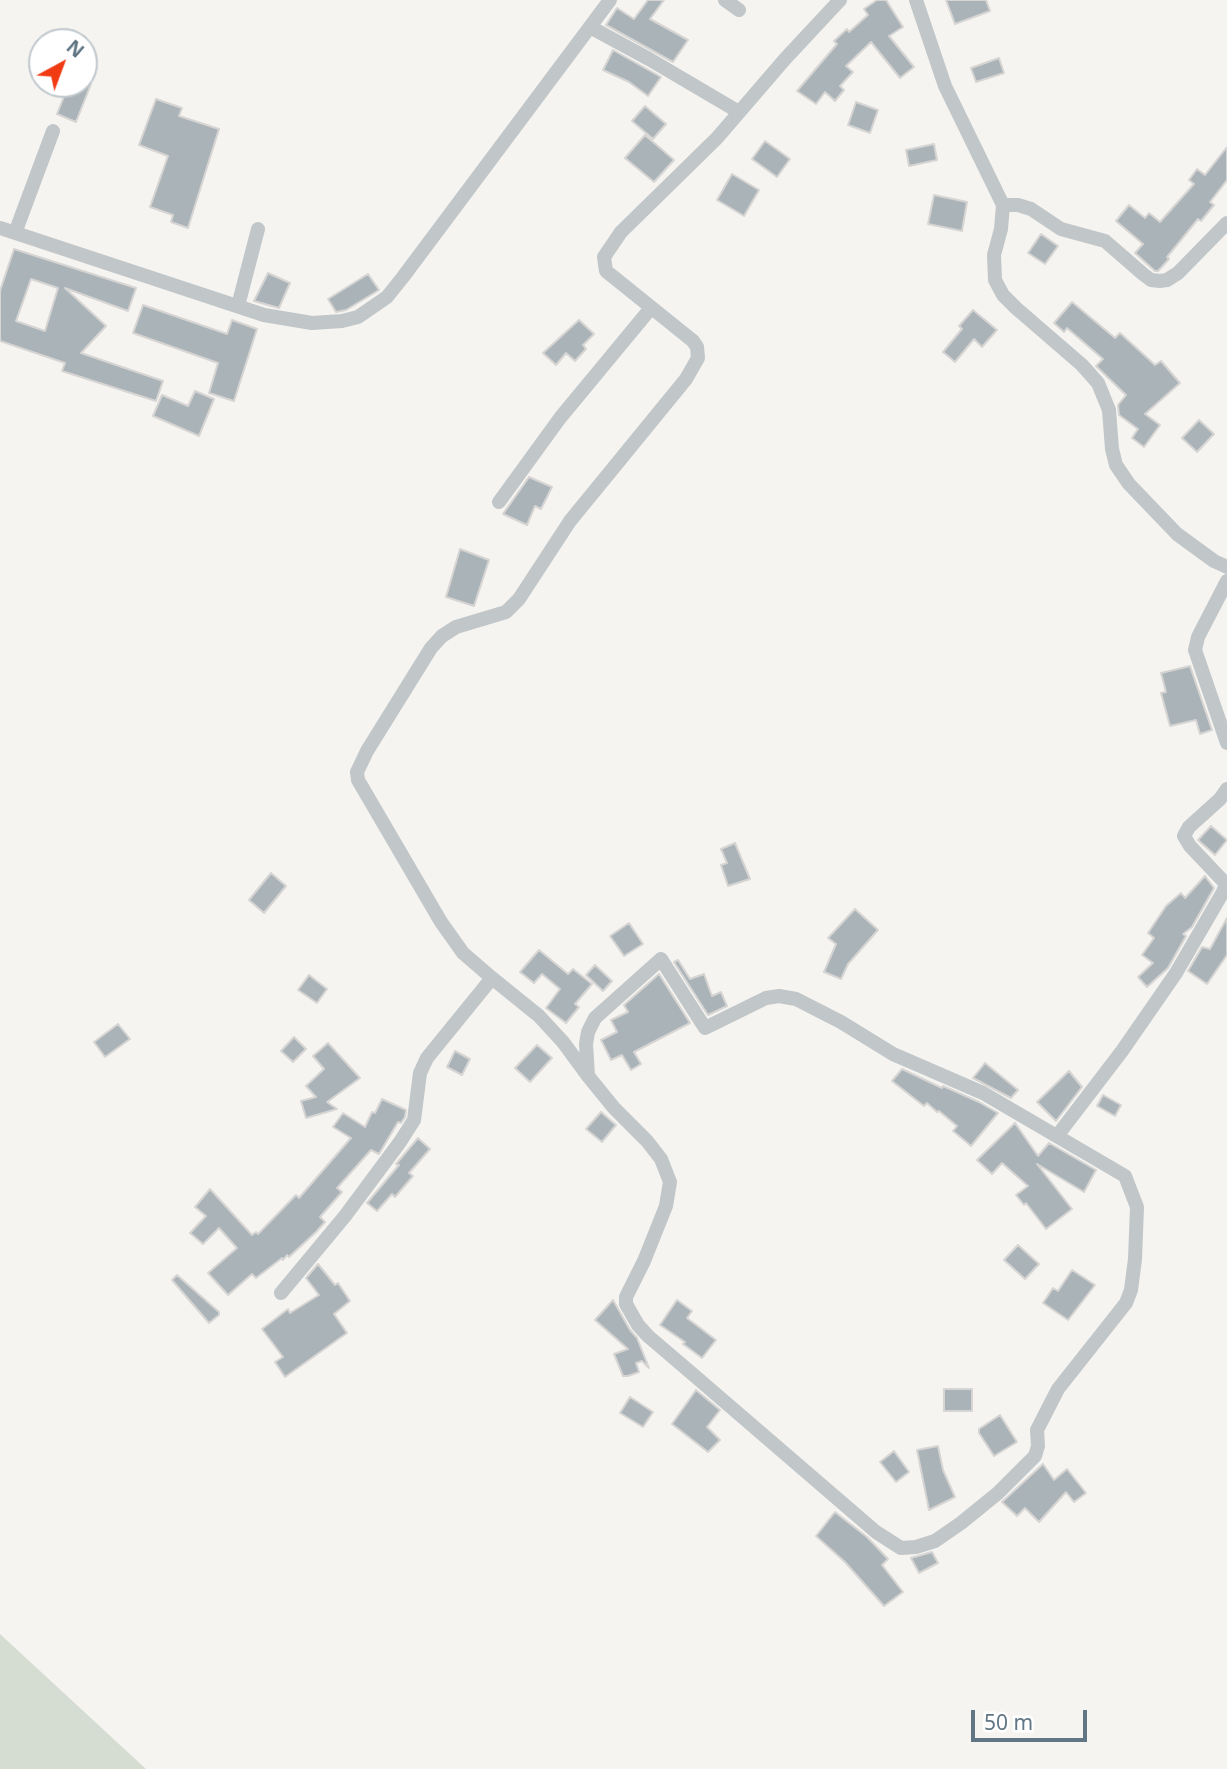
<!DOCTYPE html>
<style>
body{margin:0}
#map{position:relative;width:1227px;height:1769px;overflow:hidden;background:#f5f4f0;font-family:"Noto Sans",sans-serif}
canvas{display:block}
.north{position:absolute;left:28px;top:28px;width:70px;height:70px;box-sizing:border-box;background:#fff;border:2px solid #c0c8ce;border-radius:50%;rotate:41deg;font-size:19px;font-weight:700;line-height:28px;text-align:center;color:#617684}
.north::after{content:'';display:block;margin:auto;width:24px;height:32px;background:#f13b13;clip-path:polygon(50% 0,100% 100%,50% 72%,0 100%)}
.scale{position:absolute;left:971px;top:1710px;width:116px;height:32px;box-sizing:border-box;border:4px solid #617684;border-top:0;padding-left:9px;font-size:21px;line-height:24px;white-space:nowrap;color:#617684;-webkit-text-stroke:5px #fff;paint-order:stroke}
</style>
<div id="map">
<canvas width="1227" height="1769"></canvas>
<div class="north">N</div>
<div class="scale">50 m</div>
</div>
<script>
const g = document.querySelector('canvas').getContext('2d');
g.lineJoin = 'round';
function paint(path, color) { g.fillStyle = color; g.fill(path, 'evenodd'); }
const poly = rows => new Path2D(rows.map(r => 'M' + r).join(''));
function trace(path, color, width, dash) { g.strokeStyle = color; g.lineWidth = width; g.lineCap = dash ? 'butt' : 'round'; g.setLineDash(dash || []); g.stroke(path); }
const green = poly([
 [0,1634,146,1769,0,1769]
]);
const building = poly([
 [648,0,664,0,650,19,688,40,673,62,606,25,617,8,634,19,648,0],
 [877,0,886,0,903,27,889,36,914,67,900,78,871,42,846,66,853,72,840,86,844,90,835,101,825,92,816,104,797,91,837,44,834,41,847,29,849,32,868,15,864,9,877,0],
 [946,0,986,0,990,11,955,24,946,0],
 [613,50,661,77,648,96,629,82,603,70,613,50],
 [999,58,1004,73,976,82,971,68,999,58],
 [74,84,91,84,76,122,57,114,65,94,70,96,74,84],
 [156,99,182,108,179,116,219,129,188,228,171,222,173,215,150,207,168,156,139,145,156,99],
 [856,102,878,110,870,133,848,125,856,102],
 [645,106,666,124,653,139,632,121,645,106],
 [645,135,674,160,654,182,625,158,645,135],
 [765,141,790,159,777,177,752,159,765,141],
 [934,144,937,160,909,166,906,150,934,144],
 [1227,147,1227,180,1210,202,1214,205,1201,221,1198,219,1167,257,1169,259,1158,271,1155,271,1135,253,1143,244,1116,221,1129,205,1145,218,1149,213,1160,222,1194,184,1189,180,1197,169,1205,175,1227,147],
 [732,174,759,190,744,216,717,200,732,174],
 [934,195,967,202,962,231,928,224,934,195],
 [1041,234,1058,246,1045,264,1028,253,1041,234],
 [14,249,136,288,128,311,65,288,106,326,81,353,163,381,156,401,62,371,65,363,0,341,0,291,14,249],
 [31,279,58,288,45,331,16,321,31,279],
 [268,273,290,283,279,308,254,301,268,273],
 [368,274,379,290,346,310,336,312,328,299,368,274],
 [1072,302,1115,338,1120,333,1155,365,1161,361,1180,383,1145,414,1160,425,1144,447,1132,438,1138,429,1119,415,1118,405,1126,395,1096,366,1103,359,1067,328,1064,332,1054,323,1072,302],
 [143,305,227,334,232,320,257,329,234,401,209,393,218,363,133,333,143,305],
 [973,310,997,330,982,347,974,339,955,362,943,352,962,329,959,326,973,310],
 [579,320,594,334,583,345,586,349,575,361,566,353,556,365,543,353,579,320],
 [195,391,214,399,199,436,153,416,162,395,188,406,195,391],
 [1199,420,1214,434,1197,452,1182,438,1199,420],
 [529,477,552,487,541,509,535,506,527,525,503,514,529,477],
 [460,549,489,560,474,606,446,597,460,549],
 [1190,666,1212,730,1200,734,1196,720,1170,726,1161,693,1166,692,1161,673,1190,666],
 [1211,826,1227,840,1215,855,1198,840,1211,826],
 [735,843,750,879,728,886,721,865,727,863,721,849,735,843],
 [271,873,286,886,264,913,249,900,271,873],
 [1205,876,1214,888,1192,927,1183,934,1186,936,1168,968,1147,987,1138,977,1153,963,1142,955,1154,938,1148,933,1166,906,1181,893,1185,898,1205,876],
 [855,909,878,930,848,964,841,979,824,972,836,944,828,938,855,909],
 [1227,918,1227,955,1207,984,1188,971,1202,947,1210,949,1227,918],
 [629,923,643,944,624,956,610,936,629,923],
 [539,950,568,974,573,969,592,984,575,1004,579,1007,566,1023,546,1008,560,989,542,974,534,983,520,972,539,950],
 [678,960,690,979,704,974,712,996,721,992,727,1006,708,1015,674,962,678,960],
 [595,965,612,981,603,991,586,975,595,965],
 [659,974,690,1023,634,1052,641,1064,631,1070,622,1055,611,1060,601,1040,617,1032,611,1020,628,1012,624,1005,659,974],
 [309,975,327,989,317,1003,298,990,309,975],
 [118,1024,130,1039,105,1057,94,1042,118,1024],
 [294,1037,306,1049,293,1062,281,1051,294,1037],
 [328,1043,360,1078,327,1102,337,1109,306,1118,301,1101,316,1097,306,1086,324,1069,313,1056,328,1043],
 [537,1045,552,1058,530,1082,515,1068,537,1045],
 [455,1051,470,1059,462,1075,447,1067,455,1051],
 [985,1063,1018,1090,1011,1098,973,1078,985,1063],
 [902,1069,942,1088,943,1086,979,1102,998,1113,971,1146,953,1131,957,1126,939,1111,937,1112,927,1103,924,1106,892,1081,902,1069],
 [1069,1071,1082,1087,1056,1121,1037,1102,1069,1071],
 [1103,1095,1121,1105,1115,1116,1097,1106,1103,1095],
 [382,1099,406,1110,405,1117,401,1123,398,1122,379,1154,371,1150,337,1188,342,1192,320,1217,325,1222,316,1232,289,1257,287,1255,283,1260,282,1258,256,1278,252,1274,228,1295,208,1273,237,1248,219,1228,203,1244,190,1233,206,1216,195,1207,210,1189,252,1235,256,1232,258,1234,296,1195,299,1198,351,1138,333,1127,343,1113,365,1127,372,1112,375,1113,382,1099],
 [601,1112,616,1125,602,1142,586,1129,601,1112],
 [1015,1123,1038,1156,1049,1143,1096,1170,1084,1192,1037,1164,1072,1209,1046,1229,1026,1203,1024,1205,1016,1195,1028,1186,1002,1163,992,1174,977,1160,1015,1123],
 [418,1138,430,1149,409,1173,413,1176,395,1197,392,1194,377,1211,367,1203,399,1165,396,1164,418,1138],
 [1018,1245,1039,1264,1025,1279,1004,1260,1018,1245],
 [318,1264,335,1285,338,1283,350,1301,334,1314,347,1333,285,1377,275,1362,283,1357,262,1329,288,1309,290,1313,319,1295,306,1278,318,1264],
 [1072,1270,1095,1285,1068,1320,1043,1303,1053,1288,1058,1291,1072,1270],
 [177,1275,219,1312,219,1315,209,1323,172,1280,177,1275],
 [613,1300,630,1330,637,1338,649,1368,642,1361,636,1363,639,1372,628,1376,623,1376,614,1354,628,1349,595,1320,613,1300],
 [677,1300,692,1311,687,1318,716,1340,702,1358,683,1344,685,1342,660,1325,677,1300],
 [944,1389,972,1389,972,1411,944,1411,944,1389],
 [696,1390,720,1410,707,1427,720,1440,708,1452,672,1424,696,1390],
 [630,1397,653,1412,643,1427,620,1413,630,1397],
 [1000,1415,1017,1442,994,1456,979,1433,979,1429,1000,1415],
 [938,1446,943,1470,955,1497,929,1510,917,1450,938,1446],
 [894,1451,909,1472,896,1482,880,1462,894,1451],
 [1043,1464,1054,1480,1067,1469,1086,1493,1074,1502,1066,1492,1039,1522,1025,1508,1017,1516,1002,1502,1043,1464],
 [835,1512,867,1537,888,1559,882,1565,903,1592,884,1606,845,1562,816,1536,835,1512],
 [932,1552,938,1563,919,1573,911,1558,932,1552]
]);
const minor = poly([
 [725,0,739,10],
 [916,0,945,86,1003,205,1001,229,994,255,995,280,1003,295,1016,308,1082,365,1098,383,1109,410,1112,449,1116,465,1129,484,1177,534,1214,561,1227,567],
 [590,27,649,59,739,112],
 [1003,205,1018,205,1031,209,1061,229,1105,241,1143,274,1151,280,1160,281,1167,280,1178,273,1227,223],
 [0,228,264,315,312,323,342,321,358,317,387,297,403,277,610,0],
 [15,233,53,131],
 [238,306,258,229],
 [499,502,560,418,651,308],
 [1227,581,1198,637,1195,650,1227,743],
 [492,978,539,1016,563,1042,588,1076,614,1108,647,1141,661,1159,670,1182,666,1206,644,1261,626,1297,626,1304,638,1325,648,1336,689,1371,876,1532,901,1548,916,1547,935,1541,961,1523,998,1493,1035,1456,1038,1446,1037,1430,1058,1389,1126,1303,1131,1290,1135,1259,1137,1207,1125,1176,983,1093,893,1054,841,1022,796,999,779,996,766,998,705,1028,661,959,595,1018,588,1032,586,1044,588,1076],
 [1057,1136,1122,1051,1176,973,1223,892,1226,884,1190,846,1184,836,1189,827,1220,799,1227,789],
 [281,1293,345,1216,400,1142,414,1120,420,1073,427,1058,492,978,463,953,441,922,358,780,357,772,367,751,431,648,442,636,456,627,506,612,519,599,570,521,686,379,698,358,697,347,693,341,606,271,604,257,621,232,717,138,785,59,840,0]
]);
paint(green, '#d5dcd1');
paint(building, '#aab3b8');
trace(building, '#d6d5d3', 2);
trace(minor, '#c1c6c9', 14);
</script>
